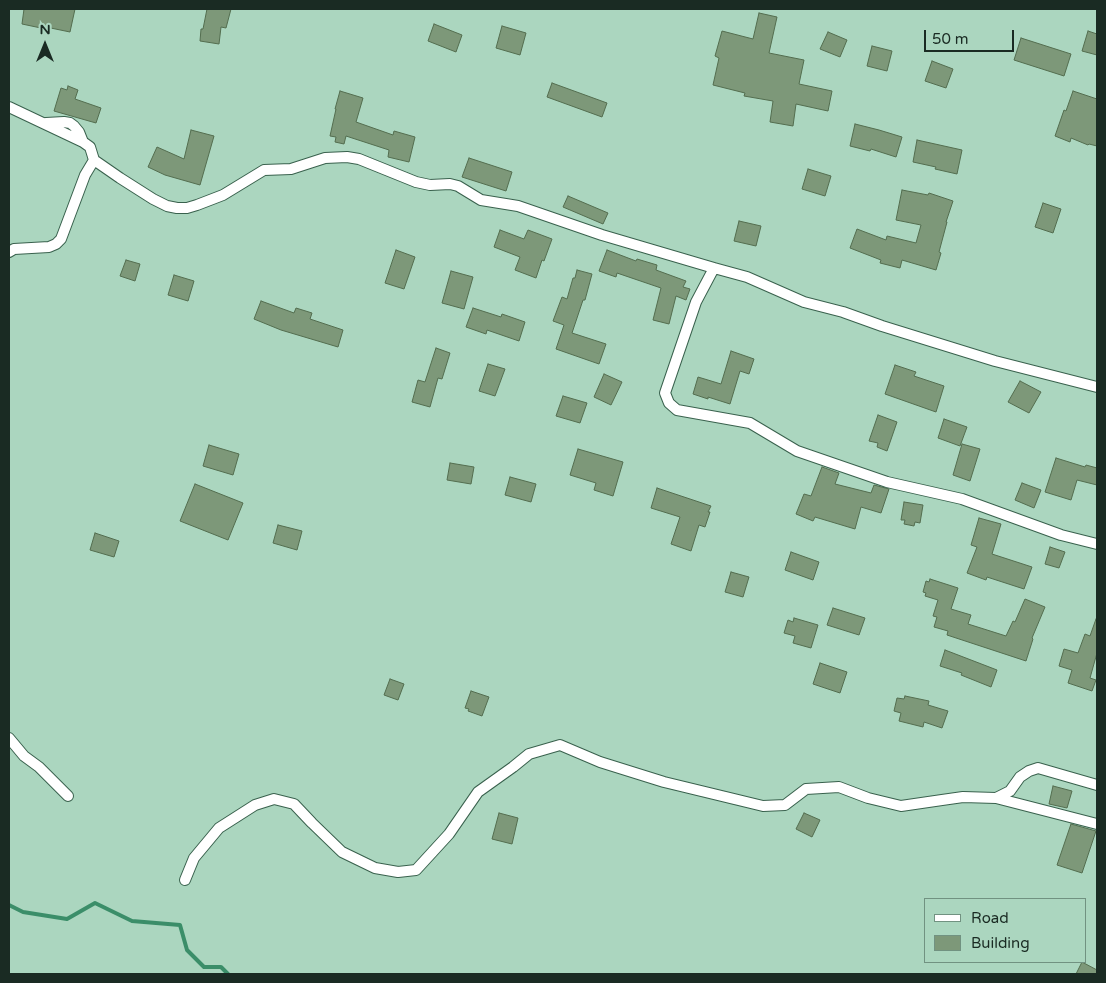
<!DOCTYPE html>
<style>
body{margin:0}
#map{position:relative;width:1106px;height:983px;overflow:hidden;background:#abd6bf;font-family:"Varela Round",sans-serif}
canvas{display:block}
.frame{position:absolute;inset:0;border:10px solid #1a2b23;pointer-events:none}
.legend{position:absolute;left:924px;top:898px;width:162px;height:65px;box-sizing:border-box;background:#abd6bf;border:1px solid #719281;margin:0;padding:6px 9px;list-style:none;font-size:15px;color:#1a2b23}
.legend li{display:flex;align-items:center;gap:10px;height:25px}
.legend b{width:25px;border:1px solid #719281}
.north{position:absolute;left:20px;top:20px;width:50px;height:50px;-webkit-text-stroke:4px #abd6bf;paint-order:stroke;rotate:0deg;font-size:14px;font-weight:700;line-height:20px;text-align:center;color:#1a2b23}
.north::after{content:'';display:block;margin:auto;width:18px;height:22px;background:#1a2b23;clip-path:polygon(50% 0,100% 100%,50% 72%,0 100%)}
.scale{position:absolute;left:924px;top:30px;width:90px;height:22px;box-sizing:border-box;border:2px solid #1a2b23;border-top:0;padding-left:6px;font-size:15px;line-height:18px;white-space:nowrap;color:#1a2b23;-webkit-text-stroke:4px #abd6bf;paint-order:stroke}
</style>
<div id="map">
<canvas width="1106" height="983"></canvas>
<div class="frame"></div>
<ul class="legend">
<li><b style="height:6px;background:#fff"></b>Road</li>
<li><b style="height:14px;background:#7d9879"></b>Building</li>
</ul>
<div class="north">N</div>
<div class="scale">50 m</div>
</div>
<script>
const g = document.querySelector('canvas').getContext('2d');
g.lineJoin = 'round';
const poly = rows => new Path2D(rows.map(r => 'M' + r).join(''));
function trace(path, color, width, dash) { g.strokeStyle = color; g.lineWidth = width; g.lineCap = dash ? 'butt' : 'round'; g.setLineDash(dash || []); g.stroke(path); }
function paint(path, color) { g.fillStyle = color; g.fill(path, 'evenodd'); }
const stream = poly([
 [9,905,23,912,67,919,95,903,132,921,180,925,187,950,204,967,221,967,228,974]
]);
const building = poly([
 [24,9,75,9,70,32,41,26,41,28,22,24,24,9],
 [207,9,231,9,226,28,221,27,219,44,200,41,201,29,203,29,207,9],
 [759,13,777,17,769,53,804,60,799,84,832,91,828,111,796,104,793,126,770,122,773,101,744,96,745,93,713,85,719,58,715,56,722,31,753,39,759,13],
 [434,24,462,35,456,52,428,41,434,24],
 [502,26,526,33,520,55,496,48,502,26],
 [1088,31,1097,34,1097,55,1082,51,1088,31],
 [828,32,847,40,840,57,820,49,828,32],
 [1021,38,1071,54,1064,76,1014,60,1021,38],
 [872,46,892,51,887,71,867,66,872,46],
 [932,61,953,69,946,88,925,81,932,61],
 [552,83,607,103,602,117,547,97,552,83],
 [68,86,78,90,75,99,101,108,96,123,54,111,61,88,67,90,68,86],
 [340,91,363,98,356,122,393,135,394,131,415,137,409,162,388,157,389,150,346,136,344,144,335,142,336,137,330,136,336,109,335,109,340,91],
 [1073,91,1097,99,1097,146,1089,144,1088,145,1071,138,1070,142,1055,136,1064,110,1066,111,1073,91],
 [855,124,879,130,902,137,896,157,871,149,870,151,850,146,855,124],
 [191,130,214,136,200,185,165,175,148,167,157,147,184,159,191,130],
 [917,140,962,150,957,174,935,169,936,167,913,162,917,140],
 [469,158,512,172,506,191,462,177,469,158],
 [808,169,831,176,825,196,802,189,808,169],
 [902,190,928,195,929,193,953,201,946,222,947,222,939,252,941,253,936,270,902,260,900,268,880,263,881,260,850,248,857,229,886,240,887,236,916,243,921,225,896,220,902,190],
 [568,196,608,213,603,224,563,207,568,196],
 [1043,203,1061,209,1053,233,1035,227,1043,203],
 [739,221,761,226,756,246,734,241,739,221],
 [500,230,524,239,528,230,552,239,544,261,542,260,536,278,515,270,520,257,494,247,500,230],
 [396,250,415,257,404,289,385,283,396,250],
 [607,250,636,261,637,259,657,265,656,270,686,281,683,287,690,289,686,300,676,296,669,324,653,320,661,288,617,273,616,277,599,271,607,250],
 [126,260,140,264,135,281,120,276,126,260],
 [577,270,592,274,585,300,583,300,572,333,606,344,599,364,556,349,564,325,553,321,562,297,567,299,573,278,575,278,577,270],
 [451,271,473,277,464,309,442,303,451,271],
 [174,275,194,281,188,301,168,295,174,275],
 [261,301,294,313,296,308,312,313,310,319,343,330,338,347,281,330,254,319,261,301],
 [473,308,501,317,502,314,525,322,519,341,487,330,486,334,466,327,473,308],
 [436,348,450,353,442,379,438,378,430,407,412,402,418,380,425,382,436,348],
 [731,351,754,359,749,374,740,371,730,404,708,397,708,399,693,394,698,377,721,384,731,351],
 [488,364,505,369,495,396,479,391,488,364],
 [895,365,916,372,914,376,944,386,936,412,885,394,895,365],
 [604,374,622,382,611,405,594,397,604,374],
 [1020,381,1041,392,1029,413,1008,402,1020,381],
 [563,396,587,403,580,423,556,416,563,396],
 [878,415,897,422,887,451,877,447,878,443,869,441,878,415],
 [944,419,967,427,960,446,938,438,944,419],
 [962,444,980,449,970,481,953,475,962,444],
 [209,445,239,454,233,475,203,466,209,445],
 [578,449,623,462,613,496,594,490,596,483,570,475,578,449],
 [1056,458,1085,467,1086,465,1097,468,1097,485,1077,480,1071,500,1045,492,1056,458],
 [450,463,474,467,471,484,447,480,450,463],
 [822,467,839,473,835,484,871,493,874,485,889,489,881,513,861,507,855,529,815,517,813,521,796,514,804,494,811,496,822,467],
 [510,477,536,484,531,502,505,495,510,477],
 [1022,483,1041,490,1034,508,1015,500,1022,483],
 [195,484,243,503,228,540,180,521,195,484],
 [657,488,711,506,708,512,710,512,705,527,699,525,691,551,671,544,680,517,651,508,657,488],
 [904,502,923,505,920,523,915,522,914,526,904,524,905,520,901,520,904,502],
 [979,518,1001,524,992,554,1032,567,1024,589,987,577,986,580,967,573,977,547,971,545,979,518],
 [278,525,302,531,297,550,273,543,278,525],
 [95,533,119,541,114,557,90,550,95,533],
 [1050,547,1065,552,1059,568,1045,564,1050,547],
 [791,552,819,562,813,580,785,570,791,552],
 [731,572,749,577,743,597,725,592,731,572],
 [930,579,958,588,951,609,971,615,968,624,1006,636,1013,621,1015,622,1025,599,1045,607,1032,638,1033,639,1026,661,947,635,948,631,934,627,937,617,933,616,938,600,925,596,926,593,923,592,926,581,929,582,930,579],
 [833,608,865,618,859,635,827,625,833,608],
 [794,618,818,625,811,648,793,643,795,636,784,633,788,620,793,622,794,618],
 [1096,619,1097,619,1097,653,1090,678,1096,680,1092,691,1068,683,1072,670,1059,666,1064,649,1078,653,1085,634,1090,636,1096,619],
 [945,650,997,670,991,687,961,675,962,673,940,666,945,650],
 [820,663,847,672,840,693,813,684,820,663],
 [390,679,404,684,398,700,384,695,390,679],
 [471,691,489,697,482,716,468,711,469,709,465,708,471,691],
 [905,696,929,701,928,705,948,711,942,728,924,722,923,727,899,721,901,713,894,711,897,698,904,699,905,696],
 [1053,786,1072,791,1067,808,1049,804,1053,786],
 [499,813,518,818,512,844,492,839,499,813],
 [804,813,820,820,812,837,796,829,804,813],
 [1071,824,1096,831,1082,873,1057,865,1071,824],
 [1082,962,1097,970,1097,974,1076,974,1082,962]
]);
const street = poly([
 [9,107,83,142,90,147,94,160,120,178,153,199,167,206,177,208,187,208,197,205,223,195,264,170,291,169,325,158,347,157,359,159,416,182,430,185,450,184,458,186,481,200,518,206,602,235,714,268],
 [46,123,64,122,70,123,74,126,79,132,83,142],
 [9,252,14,249,49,247,56,244,61,239,85,175,94,160],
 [1097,387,995,361,882,326,843,312,804,302,747,277,714,268,696,302,665,393,669,403,677,410,750,423,797,451,887,482,962,499,1061,535,1097,544],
 [9,738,24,756,39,767,68,796],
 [996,798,1097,824],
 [185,880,194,858,219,828,255,805,274,799,294,804,312,823,342,852,375,868,398,872,416,870,449,834,478,792,513,767,529,754,560,745,600,762,664,782,763,806,785,805,806,789,839,787,868,798,901,806,942,800,963,797,996,798,1010,791,1020,777,1029,771,1038,768,1097,785]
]);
trace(stream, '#3b8e69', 4);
paint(building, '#7d9879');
trace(building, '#536d4f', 1);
trace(street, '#39614d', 12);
trace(street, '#fff', 10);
</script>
